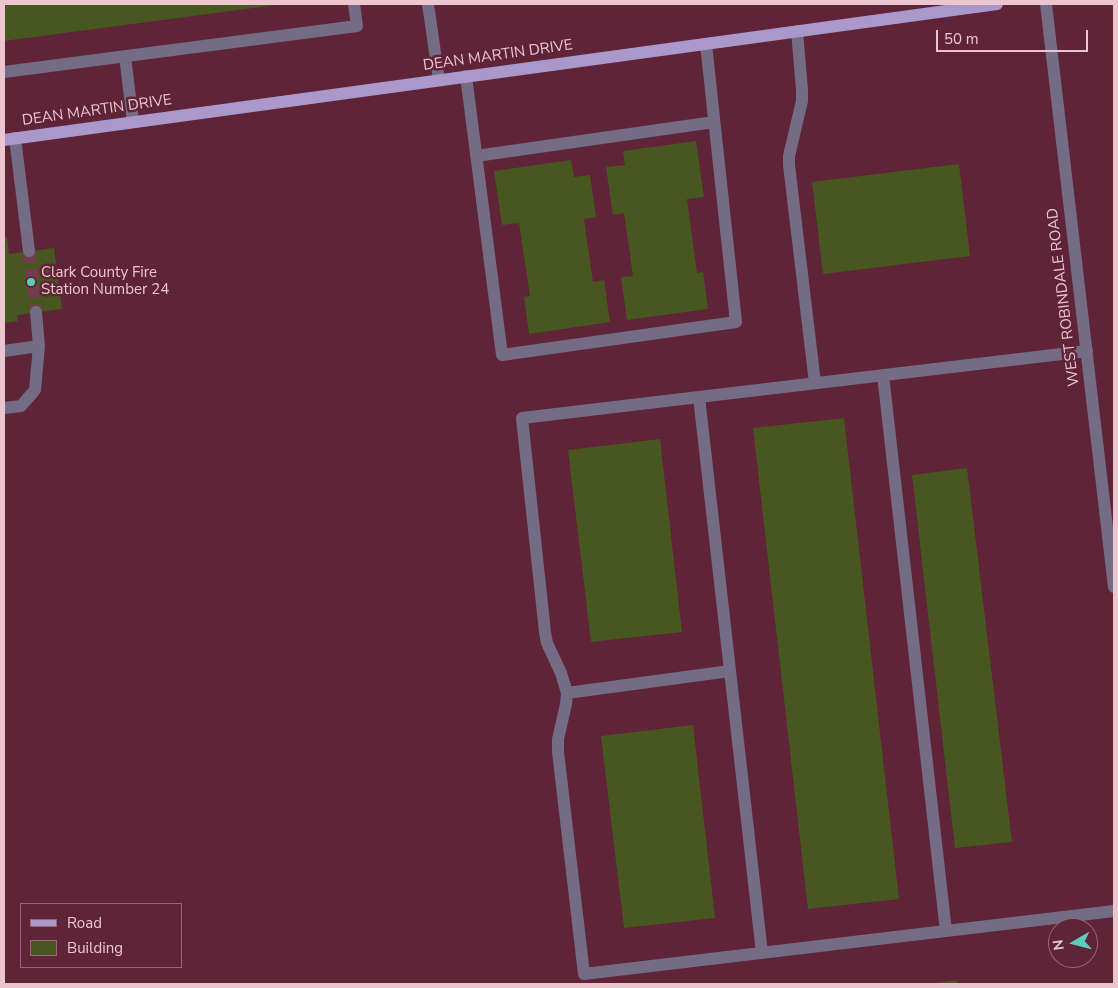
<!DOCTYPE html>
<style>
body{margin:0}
#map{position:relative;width:1118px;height:988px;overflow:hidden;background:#5f2438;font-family:"Nunito Sans",sans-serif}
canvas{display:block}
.frame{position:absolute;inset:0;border:5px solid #ecc6cf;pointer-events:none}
.legend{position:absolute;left:20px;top:903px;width:162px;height:65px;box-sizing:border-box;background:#5f2438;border:1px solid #976574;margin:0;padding:6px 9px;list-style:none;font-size:15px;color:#ecc6cf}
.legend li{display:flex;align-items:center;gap:10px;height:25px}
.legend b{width:25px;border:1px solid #976574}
.north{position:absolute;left:1048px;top:918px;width:50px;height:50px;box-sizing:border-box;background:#5f2438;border:1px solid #976574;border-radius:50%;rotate:262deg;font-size:14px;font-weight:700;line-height:20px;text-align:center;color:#ecc6cf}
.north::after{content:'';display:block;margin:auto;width:18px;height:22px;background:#5acebc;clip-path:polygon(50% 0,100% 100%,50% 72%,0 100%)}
.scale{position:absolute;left:936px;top:30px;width:152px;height:22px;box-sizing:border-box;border:2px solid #ecc6cf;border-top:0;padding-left:6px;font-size:15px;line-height:18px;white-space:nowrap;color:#ecc6cf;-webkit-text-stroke:4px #5f2438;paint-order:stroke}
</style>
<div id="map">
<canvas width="1118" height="988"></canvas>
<div class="frame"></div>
<ul class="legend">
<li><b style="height:6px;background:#ab98cb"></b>Road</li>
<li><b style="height:14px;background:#485620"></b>Building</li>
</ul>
<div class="north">N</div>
<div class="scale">50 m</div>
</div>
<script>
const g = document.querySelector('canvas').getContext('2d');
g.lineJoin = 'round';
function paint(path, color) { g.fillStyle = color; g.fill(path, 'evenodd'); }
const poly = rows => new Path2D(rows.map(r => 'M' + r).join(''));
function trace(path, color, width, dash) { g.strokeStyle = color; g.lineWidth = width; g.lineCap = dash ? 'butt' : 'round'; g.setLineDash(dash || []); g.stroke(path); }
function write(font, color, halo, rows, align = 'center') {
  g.font = font + ' "Nunito Sans",sans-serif'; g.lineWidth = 5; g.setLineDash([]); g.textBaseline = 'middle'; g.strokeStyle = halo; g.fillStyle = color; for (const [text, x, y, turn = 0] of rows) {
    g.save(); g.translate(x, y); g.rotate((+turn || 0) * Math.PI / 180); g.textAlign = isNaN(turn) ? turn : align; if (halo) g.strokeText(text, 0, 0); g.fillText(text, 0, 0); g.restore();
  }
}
const building = poly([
 [4,4,276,4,276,5,4,41],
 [696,141,704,197,687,199,697,273,703,272,708,309,627,320,621,277,633,276,624,213,613,215,606,167,625,165,623,151],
 [571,160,574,177,590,175,596,217,584,219,593,282,604,280,610,322,529,334,524,297,530,296,519,223,502,225,494,171],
 [959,164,970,256,823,274,812,182],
 [4,237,7,237,9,254,54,248,62,309,17,315,18,321,4,323],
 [844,418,899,899,808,909,753,428],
 [660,439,682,632,591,642,568,450],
 [967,468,1012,842,955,848,912,475],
 [693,725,715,918,624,928,601,736],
 [957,980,957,984,935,984,935,983]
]);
const minorTunnel = poly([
 [29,251,36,312]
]);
const minor = poly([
 [428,4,439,80],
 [1046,4,1114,587],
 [797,31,802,90,802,101,789,156,789,165,815,383],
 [125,56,133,122],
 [4,72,357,26,354,4],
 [466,76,502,355,736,322,706,44],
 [15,138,29,251],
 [476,156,714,122],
 [4,351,39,346],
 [1087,351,522,418,545,632,547,643,561,673,567,693,566,704,558,739,558,752,584,974,1114,911],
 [883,375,946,931],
 [699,397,762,953],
 [4,408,21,406,35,390,39,346,36,312],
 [567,693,730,671]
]);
const major = poly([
 [4,140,997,4]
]);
const markers = [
 [31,282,5,"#5acebc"]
];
const streetNames = [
 ["DEAN MARTIN DRIVE",498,56,-8],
 ["DEAN MARTIN DRIVE",97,111,-8],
 ["WEST ROBINDALE ROAD",1064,297,-97]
];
const poiNames = [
 ["Clark County Fire",41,273],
 ["Station Number 24",41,290]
];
paint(building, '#485620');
trace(minorTunnel, '#743c4f', 12, [12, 6]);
trace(minor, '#746b84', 12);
trace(major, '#ab98cb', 12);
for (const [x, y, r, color] of markers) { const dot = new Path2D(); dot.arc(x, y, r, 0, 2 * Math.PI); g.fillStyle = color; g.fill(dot); trace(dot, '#5f2438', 2); }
write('15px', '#ecc6cf', '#5f2438', streetNames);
write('15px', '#ecc6cf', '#5f2438', poiNames, 'left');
</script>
